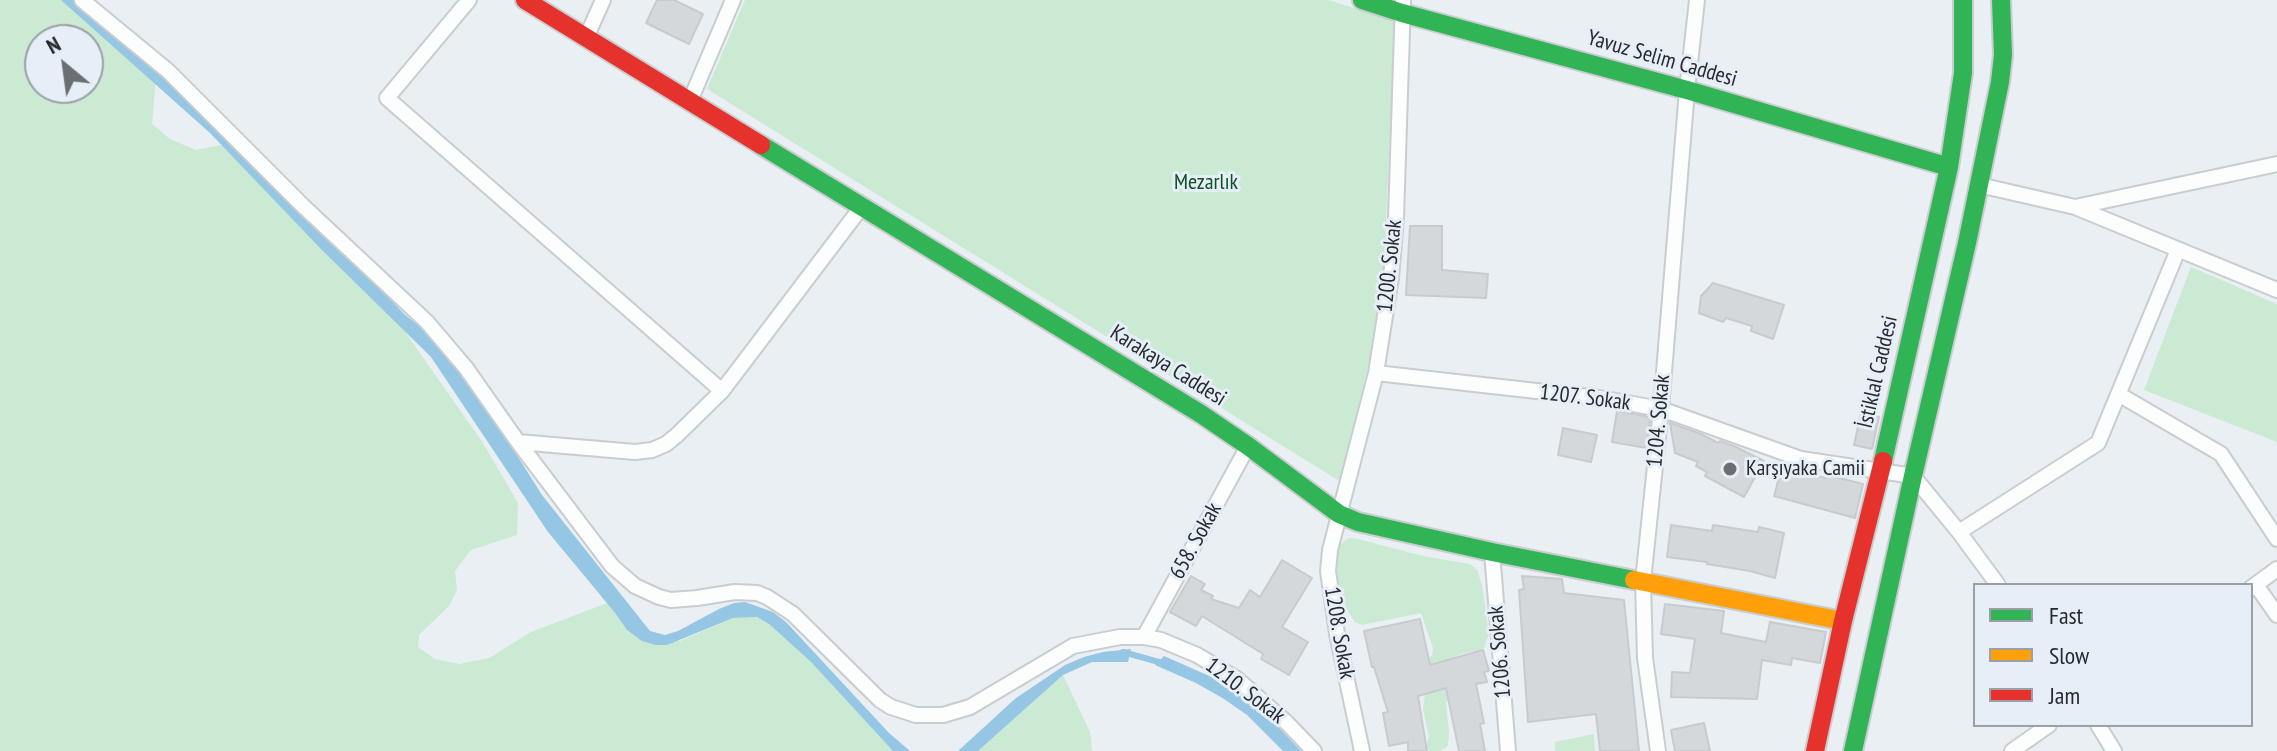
<!DOCTYPE html>
<meta charset="utf-8">
<style>
body{margin:0}
#map{position:relative;width:2277px;height:751px;overflow:hidden;background:#eaeff3;font-family:"PT Sans Narrow",sans-serif}
canvas{display:block}
.legend{position:absolute;left:1973px;top:583px;width:280px;height:144px;box-sizing:border-box;background:#e6eff7;border:2px solid #9aa0a6;margin:0;padding:10px 14px;list-style:none;font-size:24px;color:#272a2d}
.legend li{display:flex;align-items:center;gap:16px;height:40px}
.legend b{width:40px;border:2px solid #9aa0a6}
.north{position:absolute;left:24px;top:24px;width:80px;height:80px;box-sizing:border-box;background:#e6eff7;border:2px solid #9aa0a6;border-radius:50%;rotate:331deg;font-size:22px;font-weight:700;line-height:32px;text-align:center;color:#272a2d}
.north::after{content:'';display:block;margin:auto;width:28px;height:36px;background:#6b6f72;clip-path:polygon(50% 0,100% 100%,50% 72%,0 100%)}
</style>
<div id="map">
<canvas width="2277" height="751"></canvas>
<ul class="legend">
<li><b style="height:10px;background:#30b455"></b>Fast</li>
<li><b style="height:10px;background:#ff9f0a"></b>Slow</li>
<li><b style="height:10px;background:#e5322d"></b>Jam</li>
</ul>
<div class="north">N</div>
</div>
<script>
const g = document.querySelector('canvas').getContext('2d');
g.lineJoin = 'round';
function paint(path, color) { g.fillStyle = color; g.fill(path, 'evenodd'); }
const poly = rows => new Path2D(rows.map(r => 'M' + r).join(''));
function trace(path, color, width, dash) { g.strokeStyle = color; g.lineWidth = width; g.lineCap = dash ? 'butt' : 'round'; g.setLineDash(dash || []); g.stroke(path); }
function write(font, color, halo, rows, align = 'center') {
  g.font = font + ' "PT Sans Narrow",sans-serif'; g.lineWidth = 6; g.setLineDash([]); g.textBaseline = 'middle'; g.strokeStyle = halo; g.fillStyle = color; for (const [text, x, y, turn = 0] of rows) {
    g.save(); g.translate(x, y); g.rotate((+turn || 0) * Math.PI / 180); g.textAlign = isNaN(turn) ? turn : align; if (halo) g.strokeText(text, 0, 0); g.fillText(text, 0, 0); g.restore();
  }
}
const green = poly([
 [0,0,94,0,152,58,156,77,152,124,170,139,196,150,220,145,234,148,375,289,483,443,518,503,517,535,471,550,455,571,457,590,449,606,419,635,418,647,435,659,459,664,489,658,531,632,610,602,627,630,680,641,733,618,757,617,769,624,811,662,893,751,0,751],
 [40,40,88,40,88,88,40,88],
 [745,0,1329,0,1395,22,1383,285,1376,331,1341,482,707,89],
 [2191,267,2277,304,2277,442,2144,390],
 [1349,538,1358,539,1423,556,1470,564,1477,570,1482,585,1489,634,1483,650,1461,654,1452,659,1443,677,1448,700,1446,704,1449,732,1448,746,1440,751,1430,751,1426,747,1429,736,1423,709,1425,694,1421,667,1432,655,1433,648,1421,613,1362,625,1355,622,1347,610,1339,589,1336,569,1338,546],
 [1063,675,1090,732,1092,751,978,751],
 [1594,734,1595,751,1555,751,1555,742]
]);
const water = poly([
 [61,0,79,0,128,41,318,223,405,315,426,331,467,376,542,495,650,631,665,635,678,631,719,609,734,603,745,602,773,612,786,622,889,733,910,751,893,751,811,662,769,624,757,617,733,618,667,645,656,645,642,641,627,630,616,614,548,532,431,357,319,247,210,133],
 [1131,649,1128,662,1092,662,1063,675,978,751,958,751,1016,698,1065,665,1084,657,1103,652],
 [1164,656,1223,682,1269,717,1301,751,1283,751,1247,715,1224,699,1196,683,1155,665]
]);
const stream = poly([
 [1123,652,1166,664]
]);
const building = poly([
 [657,0,674,0,703,14,689,44,646,23,657,0],
 [1410,226,1442,226,1442,270,1488,274,1486,298,1406,295,1410,226],
 [1713,283,1784,305,1773,339,1751,331,1752,326,1726,318,1723,322,1699,313,1701,296,1713,283],
 [1617,411,1650,417,1647,448,1612,442,1617,411],
 [1861,413,1879,417,1872,449,1854,445,1861,413],
 [1670,423,1701,434,1718,443,1720,441,1736,447,1764,461,1744,497,1705,476,1707,472,1696,466,1698,462,1675,453,1670,423],
 [1563,428,1597,435,1591,462,1558,455,1563,428],
 [1782,467,1826,478,1827,475,1863,484,1855,518,1774,496,1782,467],
 [1671,525,1712,531,1713,525,1758,532,1759,527,1784,533,1775,578,1750,571,1707,564,1707,562,1667,557,1671,525],
 [1282,560,1312,578,1282,627,1308,642,1289,675,1261,659,1263,654,1202,616,1196,626,1170,612,1191,576,1205,584,1201,590,1213,596,1211,599,1239,608,1250,590,1260,597,1282,560],
 [1522,576,1562,579,1564,593,1624,600,1639,751,1600,751,1596,714,1528,722,1519,590,1524,589,1522,576],
 [1665,604,1724,611,1721,633,1766,642,1770,622,1826,632,1820,663,1792,658,1791,665,1762,660,1757,699,1671,697,1672,672,1690,673,1695,639,1661,634,1665,604],
 [1420,619,1430,665,1483,650,1489,671,1484,672,1487,682,1476,684,1484,723,1480,724,1485,751,1459,751,1446,688,1418,696,1427,751,1408,751,1408,742,1389,746,1383,713,1388,712,1374,667,1372,667,1364,631,1420,619],
 [1704,723,1710,751,1675,751,1671,730,1704,723]
]);
const street = poly([
 [82,0,168,71,302,205,427,322,466,368,518,442,612,566,635,586,659,597,671,600,697,598,735,592,757,593,767,597,793,614,880,700,891,707,916,715,943,715,970,707,1073,646,1120,637,1144,637,1161,640,1197,655,1237,679,1287,723,1314,751],
 [469,0,387,98,722,391],
 [586,38,603,0],
 [690,101,733,0],
 [1979,185,2075,207,2277,290],
 [2075,207,2277,164],
 [1376,373,1599,398,1661,409,1801,459,1913,476,1959,532,1998,585],
 [2120,395,2221,454,2277,539],
 [518,442,635,452,652,450,666,444,677,435,722,391,863,205],
 [1959,532,2098,443,2178,250],
 [1492,552,1508,751],
 [2256,585,2277,615],
 [2251,588,2277,569],
 [1144,637,1248,446],
 [2098,725,2114,751],
 [1362,751,1337,634,1328,571,1330,550,1376,373,1391,278,1396,218,1403,0],
 [1658,751,1645,658,1643,581,1661,409,1687,90,1697,0],
 [2012,751,2049,725]
]);
const fast = poly([
 [1362,0,1402,13,1687,90,1949,167],
 [761,145,1201,414,1248,446,1339,514,1358,522,1492,552,1634,580],
 [1883,461,1949,167,1963,73,1963,0],
 [1853,751,1913,476,1967,243,2000,82,2003,55,2001,0]
]);
const slow = poly([
 [1634,580,1843,621]
]);
const jam = poly([
 [525,0,761,145],
 [1815,751,1843,621,1883,461]
]);
const markers = [
 [1730,469,8,"#6b6f72"]
];
const streetNames = [
 ["Yavuz Selim Caddesi",1662,59,16],
 ["1200. Sokak",1390,266,-84],
 ["Karakaya Caddesi",1168,366,32],
 ["İstiklal Caddesi",1878,372,-77],
 ["1207. Sokak",1585,398,7],
 ["1204. Sokak",1659,421,-85],
 ["658. Sokak",1196,541,-61],
 ["1208. Sokak",1339,633,80],
 ["1206. Sokak",1500,652,-95],
 ["1210. Sokak",1245,691,37]
];
const parkNames = [
 ["Mezarlık",1206,183]
];
const poiNames = [
 ["Karşıyaka Camii",1746,469]
];
paint(green, '#caead3');
paint(water, '#95c6e3');
trace(stream, '#95c6e3', 6);
paint(building, '#d4d8db');
trace(building, '#c7cbcf', 2);
trace(street, '#c9cdcf', 18);
trace(fast, '#c9cdcf', 22);
trace(slow, '#c9cdcf', 22);
trace(jam, '#c9cdcf', 22);
trace(street, '#fcfdfd', 14);
trace(fast, '#30b455', 18);
trace(slow, '#ff9f0a', 18);
trace(jam, '#e5322d', 18);
for (const [x, y, r, color] of markers) { const dot = new Path2D(); dot.arc(x, y, r, 0, 2 * Math.PI); g.fillStyle = color; g.fill(dot); trace(dot, '#e6eff7', 3); }
write('22px', '#272a2d', '#e6eff7', streetNames);
write('22px', '#105024', '#e6eff7', parkNames);
write('22px', '#272a2d', '#e6eff7', poiNames, 'left');
</script>
